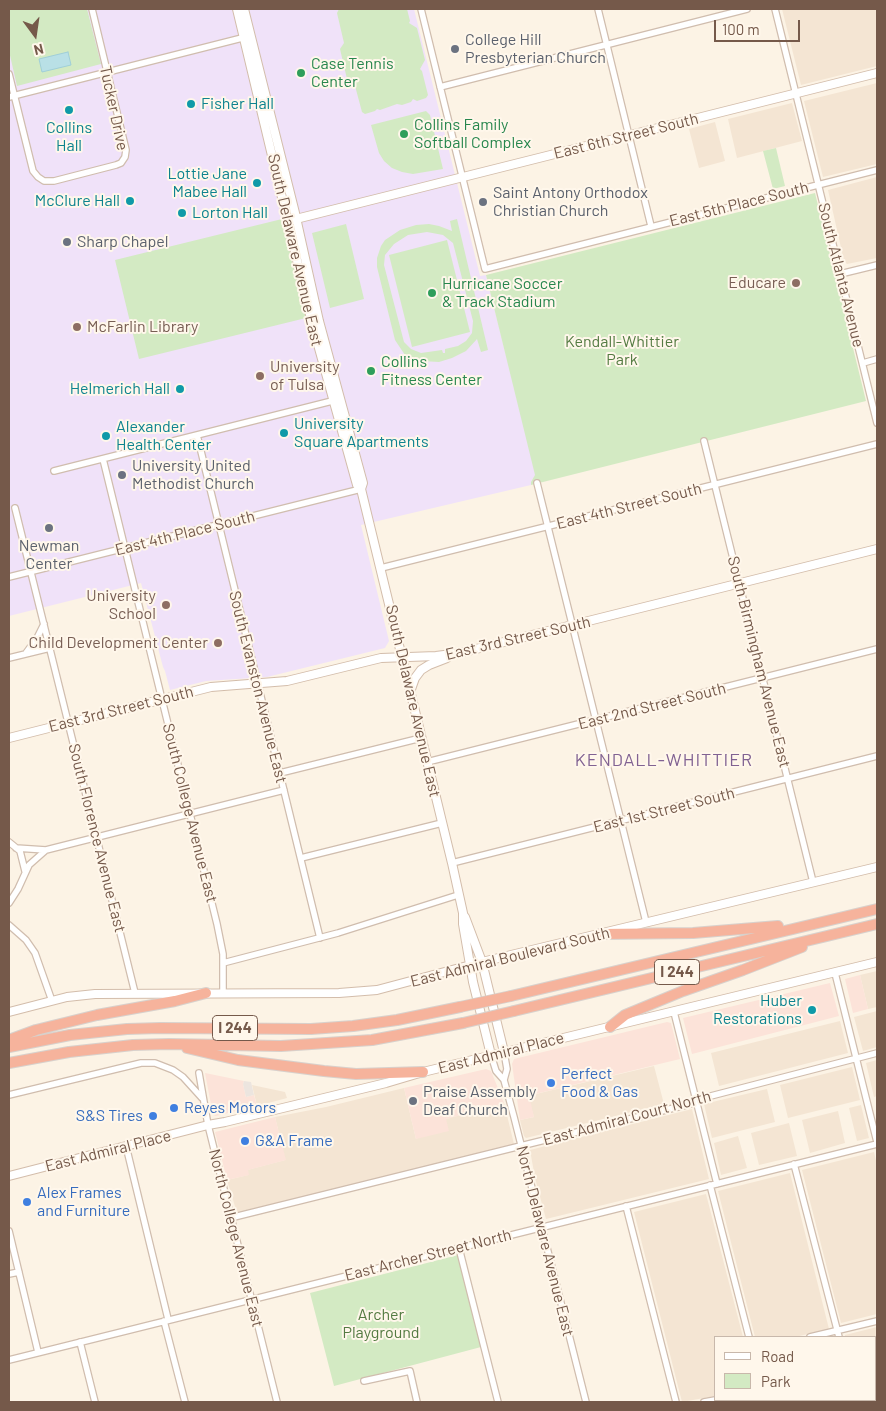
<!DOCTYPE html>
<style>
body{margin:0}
#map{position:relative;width:886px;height:1411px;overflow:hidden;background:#fcf3e5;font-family:Barlow,sans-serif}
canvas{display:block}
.frame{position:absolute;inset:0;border:10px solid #75594a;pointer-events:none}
.legend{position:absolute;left:714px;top:1336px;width:162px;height:65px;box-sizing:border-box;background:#fff7eb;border:1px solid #c8b8ab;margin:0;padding:6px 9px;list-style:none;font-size:15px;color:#75594a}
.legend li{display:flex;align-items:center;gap:10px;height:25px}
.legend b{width:25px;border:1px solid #c8b8ab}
.north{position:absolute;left:10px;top:10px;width:50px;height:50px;-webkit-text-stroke:4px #fff7eb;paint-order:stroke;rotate:166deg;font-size:14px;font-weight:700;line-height:20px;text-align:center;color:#75594a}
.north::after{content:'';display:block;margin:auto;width:18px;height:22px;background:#75594a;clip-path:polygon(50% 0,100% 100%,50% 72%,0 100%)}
.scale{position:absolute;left:714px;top:20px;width:86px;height:22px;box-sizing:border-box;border:2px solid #75594a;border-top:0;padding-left:6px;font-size:15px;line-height:18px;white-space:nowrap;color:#75594a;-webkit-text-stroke:4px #fff7eb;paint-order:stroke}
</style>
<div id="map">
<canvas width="886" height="1411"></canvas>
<div class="frame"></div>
<ul class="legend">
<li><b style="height:6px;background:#fff"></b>Road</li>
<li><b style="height:14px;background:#d3eac3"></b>Park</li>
</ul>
<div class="north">N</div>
<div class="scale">100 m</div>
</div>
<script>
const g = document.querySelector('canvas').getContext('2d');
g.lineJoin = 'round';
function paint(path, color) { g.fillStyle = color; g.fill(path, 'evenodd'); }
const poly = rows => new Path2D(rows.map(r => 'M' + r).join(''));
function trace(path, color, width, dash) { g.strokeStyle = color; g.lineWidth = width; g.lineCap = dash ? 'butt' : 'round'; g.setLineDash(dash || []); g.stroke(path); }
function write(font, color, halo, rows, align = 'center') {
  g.font = font + ' Barlow,sans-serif'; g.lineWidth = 4; g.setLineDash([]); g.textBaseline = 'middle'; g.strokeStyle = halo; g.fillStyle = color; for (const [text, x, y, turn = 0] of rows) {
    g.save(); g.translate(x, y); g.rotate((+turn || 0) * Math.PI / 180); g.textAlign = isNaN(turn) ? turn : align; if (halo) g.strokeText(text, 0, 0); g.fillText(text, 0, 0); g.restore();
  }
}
const residential = poly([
 [782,9,877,9,877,66,801,85],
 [877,83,877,164,823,177,804,101],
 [792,103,802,141,737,158,728,119],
 [715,122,725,161,699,168,689,129],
 [877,177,877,258,847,264,844,261,828,190],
 [877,971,877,1007,868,1009,860,975],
 [877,1011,877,1047,863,1051,854,1017],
 [840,1021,848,1053,719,1086,711,1053],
 [877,1060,877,1096,874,1097,866,1063],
 [654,1066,664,1104,526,1138,524,1136,520,1120,534,1117,527,1096],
 [852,1067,860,1100,788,1118,780,1085],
 [252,1085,285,1092,287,1098,257,1106],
 [404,1088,416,1139,446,1119,504,1103,514,1144,237,1213,227,1180,248,1175,247,1170,285,1160,275,1117,326,1107],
 [767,1089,775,1122,712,1138,704,1104],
 [861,1105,869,1138,857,1141,849,1108],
 [692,1109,709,1179,546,1219,535,1178,530,1150],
 [838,1111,845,1143,810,1153,802,1120],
 [789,1123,797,1156,759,1165,751,1133],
 [738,1136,747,1168,721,1175,714,1143],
 [874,1152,877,1165,877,1314,841,1323,802,1170],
 [790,1173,829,1329,795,1337,755,1337,718,1191],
 [706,1194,743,1337,715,1337,715,1396,682,1402,634,1212],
 [877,1327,877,1356,875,1356,875,1337,845,1337,845,1335],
 [877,1369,877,1402,861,1402,860,1400,875,1400,875,1370],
 [771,1400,848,1400,848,1402,772,1402]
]);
const commercial = poly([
 [860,975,868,1009,853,1013,845,979],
 [830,983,839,1016,692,1054,683,1018],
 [667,1022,671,1023,680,1059,527,1096,528,1099,530,1099,534,1117,520,1120,512,1064,514,1059],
 [486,1069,491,1071,504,1103,446,1119,449,1131,416,1139,404,1088],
 [205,1073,244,1081,243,1084,246,1097,254,1095,257,1106,216,1116,213,1115],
 [275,1117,286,1160,248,1170,249,1175,227,1180,215,1132]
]);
const industrial = poly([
 [244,1081,251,1082,254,1095,246,1097,243,1084]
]);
const education = poly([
 [9,9,414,9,480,276,486,275,536,475,531,482,531,485,361,525,389,641,385,648,267,677,206,681,170,690,165,671,163,667,141,583,9,616]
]);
const green = poly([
 [9,9,87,9,101,64,17,86,9,51],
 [339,9,407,9,410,21,409,23,417,28,425,60,420,69,422,71,428,95,426,98,417,101,413,99,411,102,402,105,397,104,380,110,377,109,375,111,365,114,362,112,354,82,347,79,340,49,344,43,337,13],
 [426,111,430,115,443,169,413,174,402,172,392,168,384,161,379,153,371,125],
 [776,148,785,186,773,189,763,151],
 [815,193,866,401,531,485,531,482,535,475,486,275],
 [282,219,306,318,139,359,115,260],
 [457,219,488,350,481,352,477,339,466,351,452,358,439,362,421,361,405,355,395,340,377,267,377,258,381,246,385,240,400,230,416,225,429,224,439,226,452,231,450,221],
 [427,232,443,235,453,243,473,321,472,333,466,341,458,346,445,349,445,353,443,353,442,350,421,353,411,349,404,342,384,265,385,255,394,244,408,235],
 [346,224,364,299,330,308,312,233],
 [447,240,470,332,412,347,389,255],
 [458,1255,481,1347,334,1386,310,1293]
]);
const water = poly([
 [68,52,71,65,42,72,39,59,68,52]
]);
const street = poly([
 [421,9,485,269,877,170],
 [598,9,651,226],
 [775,9,877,423],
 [9,74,33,171,38,177,44,181,54,181,116,165,121,163,125,157,126,150,92,9],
 [440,87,747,9],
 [9,97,246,37],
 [840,274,877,265],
 [863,363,877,359],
 [197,435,320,938],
 [704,441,813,882],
 [103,459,217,924,223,954,223,993],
 [54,471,336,400],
 [537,483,646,922],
 [15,508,135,993],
 [381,568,877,444],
 [9,577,361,489],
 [26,653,37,638,44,624],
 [9,658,50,648],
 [427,762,877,649],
 [280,773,421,738],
 [9,842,20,851,25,871],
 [16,848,46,850],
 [301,858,442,823],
 [452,863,877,756],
 [9,903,18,889,29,865,46,850,284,790],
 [9,925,26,940,35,953,52,1001],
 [223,963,338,933,458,895],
 [835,973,877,1142],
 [674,1012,717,1184],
 [491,1055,496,1071,504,1080,514,1117,586,1402],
 [199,1073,208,1125,277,1402],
 [504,1080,507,1069,504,1052],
 [9,1095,141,1063,155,1063,173,1070,183,1077,202,1098],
 [126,1146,168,1319],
 [794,1164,839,1337],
 [710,1185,749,1337],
 [626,1206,676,1402],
 [230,1218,690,1104,703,1098,877,1053],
 [9,1231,38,1352],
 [459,1248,498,1402],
 [9,1274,19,1272],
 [164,1321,185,1402],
 [810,1337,877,1321],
 [80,1342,95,1402],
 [9,1360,877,1144],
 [364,1381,410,1371,417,1402],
 [764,1400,765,1402],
 [854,1400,855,1402],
 [704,1402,715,1400]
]);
const secondary = poly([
 [237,9,312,323,357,485,361,489],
 [244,9,295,213,319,321,363,483,361,489,452,863,463,913,463,924,473,982,491,1055],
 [288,221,877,73],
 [410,692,415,678,421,670,429,665,447,658],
 [9,738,211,687,287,681,381,658,436,656,460,653,877,549],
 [465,917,482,962,504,1052],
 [9,1012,67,997,95,994,339,993,377,990,482,962,877,867],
 [9,1176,208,1125,225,1122,386,1083,423,1072,877,962]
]);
const highway = poly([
 [600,934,693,933,778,926],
 [511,996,877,909],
 [514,1011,877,924],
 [610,1027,625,1015,683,991,743,970,802,947],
 [9,1040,36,1030,97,1015,175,1001,206,993],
 [9,1047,70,1035,127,1029,160,1028,311,1029,353,1026,397,1020,460,1007],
 [187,1048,238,1060,324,1071,356,1074,423,1072],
 [9,1063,69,1052,133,1045,169,1044,281,1046,372,1040,463,1023]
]);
const highwayBridge = poly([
 [460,1007,511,996],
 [463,1023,514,1011]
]);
const markers = [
 [455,49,5,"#6b7280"],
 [301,73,5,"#2e9e5b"],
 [191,104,5,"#0f9aa8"],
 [69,110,5,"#0f9aa8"],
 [404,134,5,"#2e9e5b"],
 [257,183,5,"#0f9aa8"],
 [130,201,5,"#0f9aa8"],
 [483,202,5,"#6b7280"],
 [182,213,5,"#0f9aa8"],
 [67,242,5,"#6b7280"],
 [796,283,5,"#8d6e63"],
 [432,293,5,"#2e9e5b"],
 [77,327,5,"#8d6e63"],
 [371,371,5,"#2e9e5b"],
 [260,376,5,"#8d6e63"],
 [180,389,5,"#0f9aa8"],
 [284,433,5,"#0f9aa8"],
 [106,436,5,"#0f9aa8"],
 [122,475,5,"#6b7280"],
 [49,528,5,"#6b7280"],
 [166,605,5,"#8d6e63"],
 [218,643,5,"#8d6e63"],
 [812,1010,5,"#0f9aa8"],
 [551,1083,5,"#3f7fe0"],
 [413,1101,5,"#6b7280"],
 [174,1108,5,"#3f7fe0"],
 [153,1116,5,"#3f7fe0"],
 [245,1141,5,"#3f7fe0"],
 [27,1202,5,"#3f7fe0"]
];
const shields = [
 [677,972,45],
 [235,1028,45]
];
const shieldNames = [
 ["I 244",677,972],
 ["I 244",235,1028]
];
const worshipNames = [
 ["College Hill",465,40],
 ["Presbyterian Church",465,58],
 ["Saint Antony Orthodox",493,193],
 ["Christian Church",493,211],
 ["Sharp Chapel",77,242],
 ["University United",132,466],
 ["Methodist Church",132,484],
 ["Newman",49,546,"center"],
 ["Center",49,564,"center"],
 ["Praise Assembly",423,1092],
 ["Deaf Church",423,1110]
];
const leisureNames = [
 ["Case Tennis",311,64],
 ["Center",311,82],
 ["Collins Family",414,125],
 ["Softball Complex",414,143],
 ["Hurricane Soccer",442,284],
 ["& Track Stadium",442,302],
 ["Collins",381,362],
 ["Fitness Center",381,380]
];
const cultureNames = [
 ["Fisher Hall",201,104],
 ["Collins",69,128,"center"],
 ["Hall",69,146,"center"],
 ["Lottie Jane",247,174,"right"],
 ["Mabee Hall",247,192,"right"],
 ["McClure Hall",120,201,"right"],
 ["Lorton Hall",192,213],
 ["Helmerich Hall",170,389,"right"],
 ["University",294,424],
 ["Square Apartments",294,442],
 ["Alexander",116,427],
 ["Health Center",116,445],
 ["Huber",802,1001,"right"],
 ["Restorations",802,1019,"right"]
];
const streetNames = [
 ["Tucker Drive",114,108,78],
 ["East 6th Street South",626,136,-14],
 ["East 5th Place South",739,204,-14],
 ["South Delaware Avenue East",295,250,77],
 ["South Atlanta Avenue",841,275,76],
 ["East 4th Street South",629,506,-14],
 ["East 4th Place South",185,533,-14],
 ["East 3rd Street South",518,638,-13],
 ["South Birmingham Avenue East",759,662,76],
 ["South Evanston Avenue East",258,687,76],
 ["South Delaware Avenue East",413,701,77],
 ["East 2nd Street South",652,706,-14],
 ["East 3rd Street South",121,709,-14],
 ["East 1st Street South",664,810,-14],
 ["South College Avenue East",190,813,76],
 ["South Florence Avenue East",97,838,76],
 ["East Admiral Boulevard South",510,957,-14],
 ["East Admiral Place",501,1053,-14],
 ["East Admiral Court North",627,1118,-15],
 ["East Admiral Place",108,1151,-14],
 ["North College Avenue East",236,1238,76],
 ["North Delaware Avenue East",545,1241,76],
 ["East Archer Street North",428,1255,-14]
];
const educationNames = [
 ["Educare",786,283],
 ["McFarlin Library",87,327,"left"],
 ["University",270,367,"left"],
 ["of Tulsa",270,385,"left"],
 ["University",156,596],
 ["School",156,614],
 ["Child Development Center",208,643]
];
const parkNames = [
 ["Kendall-Whittier",622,342],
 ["Park",622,360],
 ["Archer",381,1315],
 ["Playground",381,1333]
];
const shopNames = [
 ["Perfect",561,1074],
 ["Food & Gas",561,1092],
 ["Reyes Motors",184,1108],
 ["S&S Tires",143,1116,"right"],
 ["G&A Frame",255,1141],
 ["Alex Frames",37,1193],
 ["and Furniture",37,1211]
];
const neighbourhoodNames = [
 ["KENDALL-WHITTIER",664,760]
];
paint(residential, '#f4e5d3');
paint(commercial, '#fce3d9');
paint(industrial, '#ece5df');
paint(education, '#f0e2f9');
paint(green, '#d3eac3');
paint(water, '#b9e0e6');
trace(water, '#a0cfd8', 1);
trace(street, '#d0bdae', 8);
trace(secondary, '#d3bdab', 10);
trace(highway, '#d8d1cc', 12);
trace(street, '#fff', 5.5);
trace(secondary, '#fff', 8);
trace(highway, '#f6b39c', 10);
trace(highwayBridge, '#d8d1cc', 12, []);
trace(highwayBridge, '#f6b39c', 10);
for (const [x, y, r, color] of markers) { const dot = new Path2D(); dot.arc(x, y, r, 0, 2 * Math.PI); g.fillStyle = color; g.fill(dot); trace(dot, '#fff7eb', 2); }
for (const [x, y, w] of shields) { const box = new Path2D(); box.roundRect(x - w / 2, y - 12.5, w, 25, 4); g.fillStyle = '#fff7eb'; g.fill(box); trace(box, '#75594a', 1); }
write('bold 15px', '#75594a', null, shieldNames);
write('16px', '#5b616d', '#fff7eb', worshipNames, 'left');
write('16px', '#27864d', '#fff7eb', leisureNames, 'left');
write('16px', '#0d838f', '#fff7eb', cultureNames, 'left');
write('16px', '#75594a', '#fff7eb', streetNames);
write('16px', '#785e54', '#fff7eb', educationNames, 'right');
write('16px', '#547b42', '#fff7eb', parkNames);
write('16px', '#366cbe', '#fff7eb', shopNames, 'left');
g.letterSpacing = '1px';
write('18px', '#816292', '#fff7eb', neighbourhoodNames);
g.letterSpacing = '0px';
</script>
